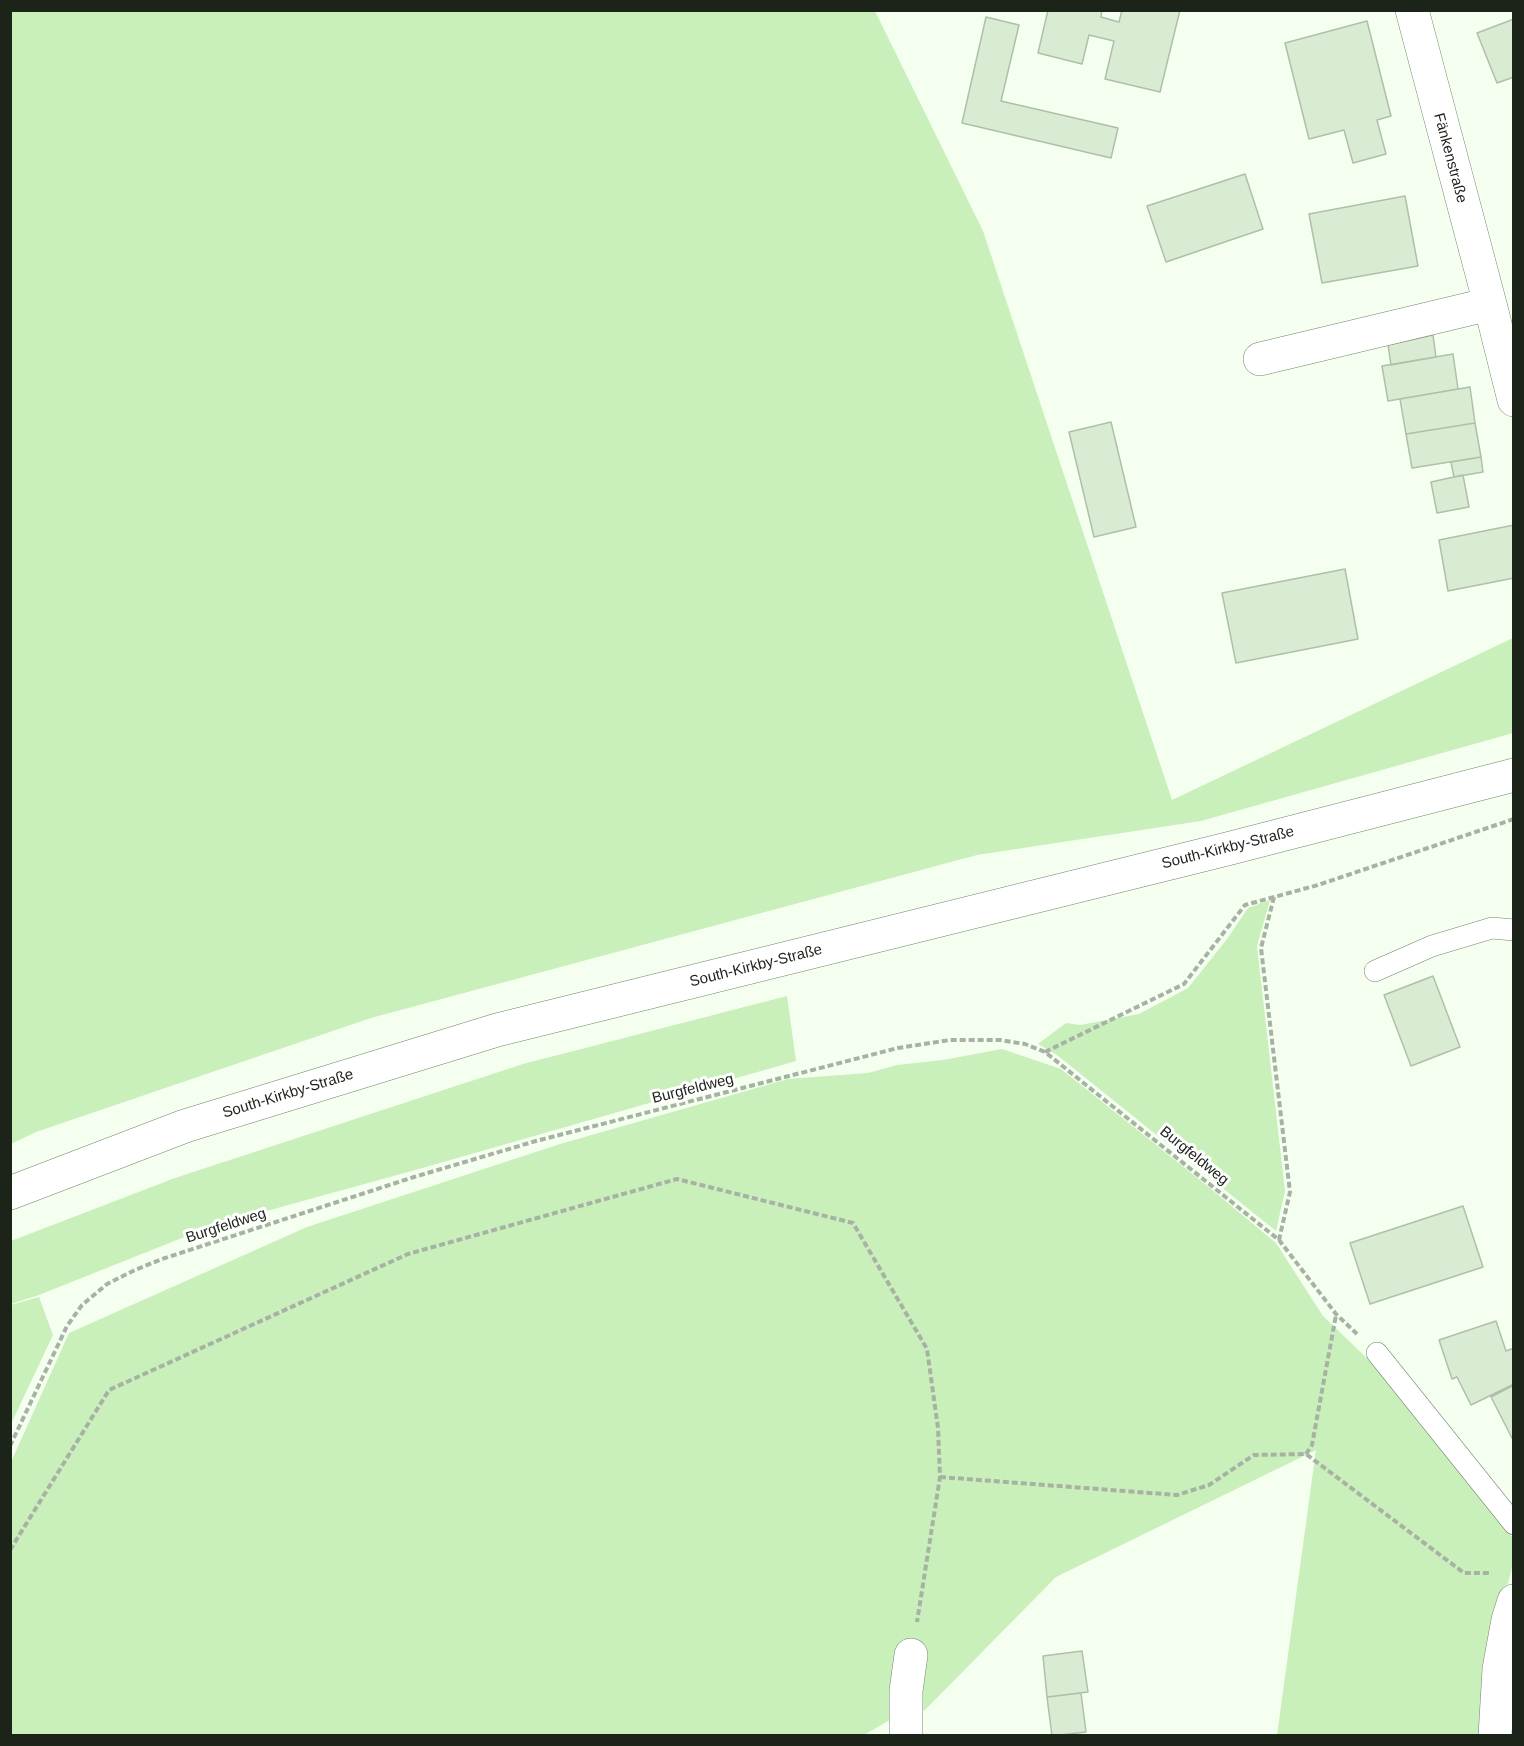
<!DOCTYPE html>
<meta charset="utf-8">
<style>
body{margin:0}
#map{position:relative;width:1524px;height:1746px;overflow:hidden;background:#f4ffef;font-family:Arial,sans-serif}
canvas{display:block}
.frame{position:absolute;inset:0;border:12px solid #1c2319;pointer-events:none}
</style>
<div id="map">
<canvas width="1524" height="1746"></canvas>
<div class="frame"></div>
</div>
<script>
const g = document.querySelector('canvas').getContext('2d');
g.lineJoin = 'round';
function paint(path, color) { g.fillStyle = color; g.fill(path, 'evenodd'); }
const poly = rows => new Path2D(rows.map(r => 'M' + r).join(''));
function trace(path, color, width, dash) { g.strokeStyle = color; g.lineWidth = width; g.lineCap = dash ? 'butt' : 'round'; g.setLineDash(dash || []); g.stroke(path); }
function write(font, color, halo, rows, align = 'center') {
  g.font = font + ' Arial,sans-serif'; g.lineWidth = 6; g.setLineDash([]); g.textBaseline = 'middle'; g.strokeStyle = halo; g.fillStyle = color; for (const [text, x, y, turn = 0] of rows) {
    g.save(); g.translate(x, y); g.rotate((+turn || 0) * Math.PI / 180); g.textAlign = isNaN(turn) ? turn : align; if (halo) g.strokeText(text, 0, 0); g.fillText(text, 0, 0); g.restore();
  }
}
const green = poly([
 [10,11,875,11,983,231,1172,800,1513,638,1513,733,1201,821,977,855,371,1018,36,1132,11,1144],
 [1270,900,1257,946,1285,1191,1276,1231,1057,1055,1038,1044,1066,1023,1080,1025,1139,1014,1188,988,1227,939,1248,908],
 [787,996,796,1061,419,1169,212,1226,39,1295,11,1304,11,1241,175,1178,523,1064],
 [1002,1049,1061,1069,1205,1184,1276,1243,1323,1316,1373,1364,1513,1538,1513,1564,1493,1640,1488,1735,1277,1735,1316,1450,1056,1577,925,1710,895,1717,864,1735,11,1736,11,1462,69,1333,307,1227,560,1144,788,1079,868,1073,897,1065,943,1060],
 [39,1297,53,1335,11,1424,11,1305]
]);
const building = poly([
 [1048,10,1102,10,1101,17,1119,22,1122,10,1180,10,1160,92,1105,79,1114,41,1089,35,1082,64,1038,53,1048,10],
 [986,17,1019,25,1001,101,1118,128,1111,158,962,123,986,17],
 [1514,19,1514,77,1497,83,1477,33,1514,19],
 [1367,21,1391,116,1377,120,1386,154,1353,163,1344,130,1309,139,1285,43,1367,21],
 [1245,174,1263,229,1166,262,1147,206,1245,174],
 [1405,196,1418,266,1322,283,1309,214,1405,196],
 [1433,335,1436,357,1391,365,1388,345,1433,335],
 [1453,354,1458,389,1388,401,1382,366,1453,354],
 [1470,387,1475,423,1406,434,1400,399,1470,387],
 [1111,422,1136,527,1094,537,1069,432,1111,422],
 [1475,423,1481,457,1412,468,1406,434,1475,423],
 [1481,457,1483,472,1454,477,1451,462,1481,457],
 [1463,475,1469,507,1437,513,1431,482,1463,475],
 [1514,525,1514,578,1448,591,1439,540,1514,525],
 [1345,569,1358,639,1236,663,1222,593,1345,569],
 [1433,976,1460,1047,1411,1066,1384,995,1433,976],
 [1463,1206,1483,1267,1370,1304,1350,1243,1463,1206],
 [1496,1321,1506,1351,1514,1348,1514,1384,1471,1405,1457,1377,1452,1379,1439,1340,1496,1321],
 [1514,1385,1514,1442,1491,1397,1514,1385],
 [1082,1651,1088,1692,1047,1697,1043,1656,1082,1651],
 [1081,1693,1086,1732,1052,1736,1047,1697,1081,1693]
]);
const path = poly([
 [1274,897,1261,948,1290,1192,1279,1240],
 [1045,1052,1184,984,1245,905,1318,885,1514,819],
 [10,1446,67,1326,82,1305,107,1284,135,1270,162,1259,414,1177,536,1141,898,1048,950,1040,1000,1040,1025,1044,1045,1052,1279,1240,1336,1314,1357,1334],
 [1306,1454,1312,1445,1336,1315],
 [940,1477,1177,1495,1209,1485,1254,1455,1306,1454,1464,1573,1492,1573],
 [10,1550,109,1390,408,1254,677,1179,853,1223,927,1349,938,1428,940,1477,917,1622]
]);
const lane = poly([
 [1375,971,1432,946,1492,928,1514,930],
 [1377,1353,1514,1524]
]);
const street = poly([
 [1412,10,1490,304,1514,400],
 [1260,359,1490,304],
 [906,1736,906,1691,911,1655],
 [1495,1736,1499,1669,1508,1620,1514,1601]
]);
const primary = poly([
 [10,1193,185,1126,497,1030,1227,849,1514,775]
]);
const streetNames = [
 ["Fänkenstraße",1450,158,75],
 ["South-Kirkby-Straße",1228,848,-14],
 ["South-Kirkby-Straße",756,966,-14],
 ["Burgfeldweg",693,1089,-14],
 ["South-Kirkby-Straße",288,1094,-17],
 ["Burgfeldweg",1194,1156,39],
 ["Burgfeldweg",226,1226,-18]
];
paint(green, '#c9efbb');
paint(building, '#d9ebd2');
trace(building, '#aec0a8', 1.5);
trace(lane, '#74846e', 22);
trace(street, '#74846e', 34);
trace(primary, '#74846e', 34);
trace(path, '#a8b2a4', 4, [6, 3]);
trace(lane, '#fff', 21);
trace(street, '#fff', 33);
trace(primary, '#fff', 33);
write('15px', '#1c2319', '#fff', streetNames);
</script>
